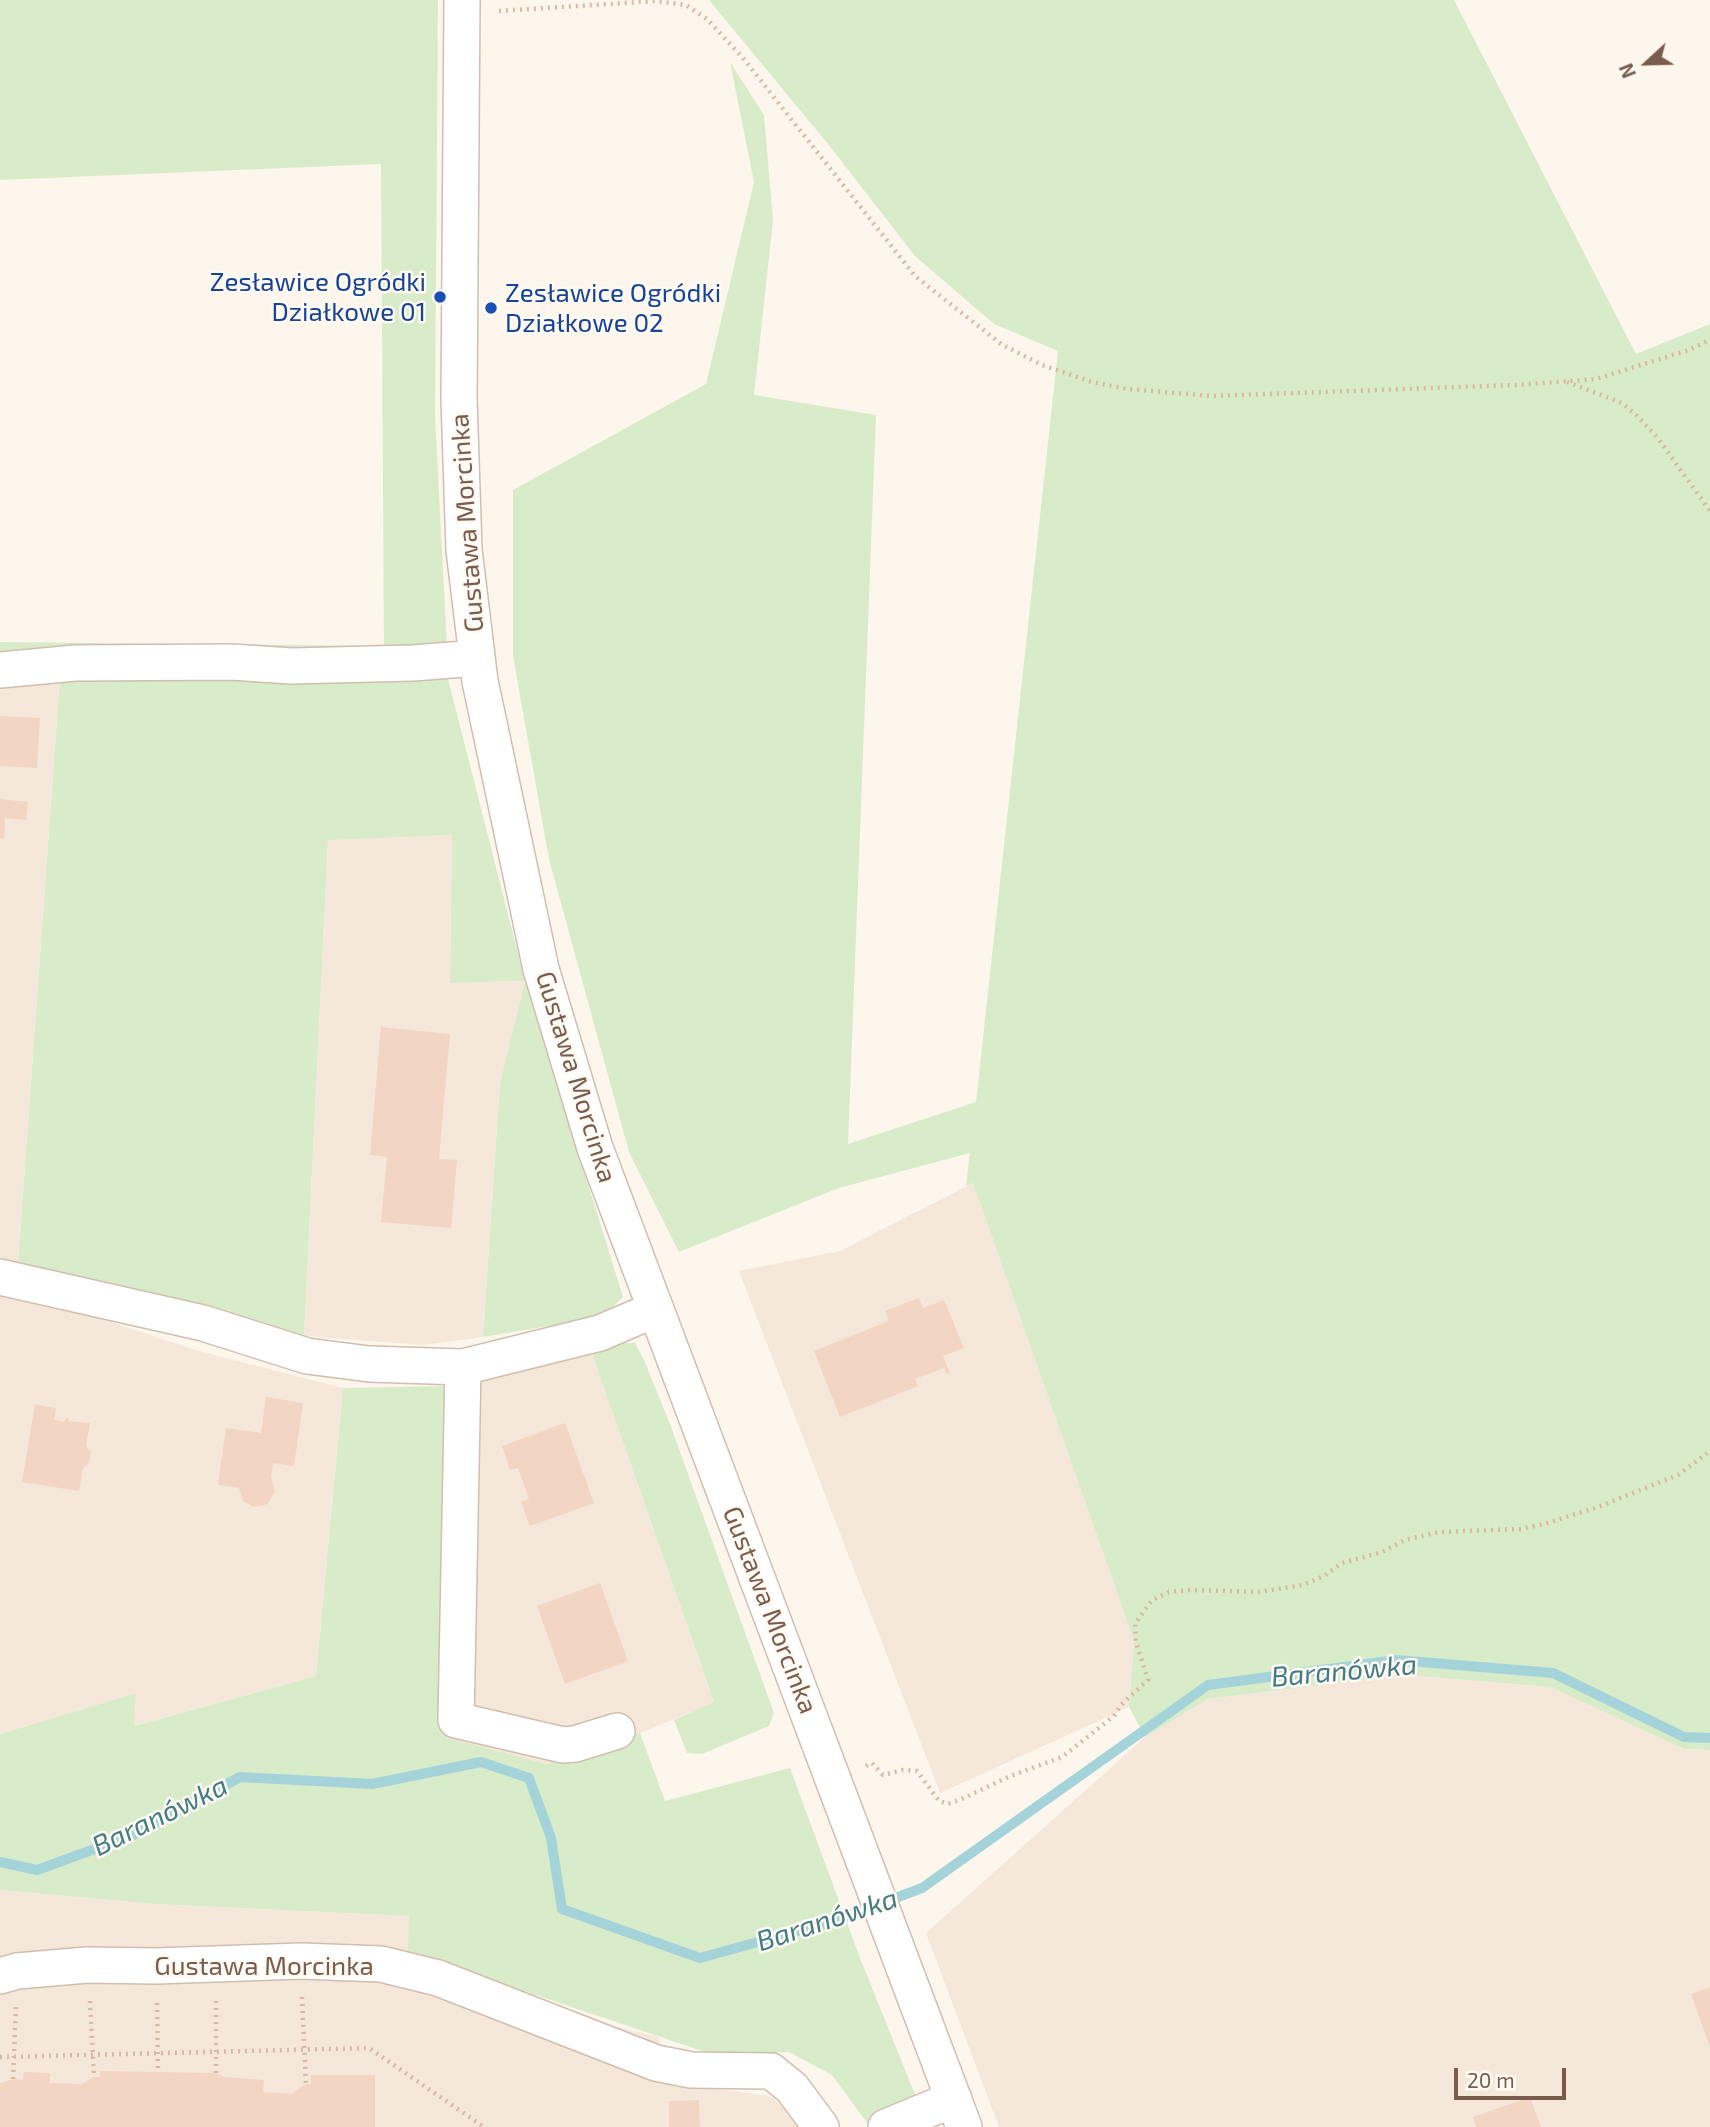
<!DOCTYPE html>
<meta charset="utf-8">
<style>
body{margin:0}
#map{position:relative;width:1710px;height:2127px;overflow:hidden;background:#fdf6ec;font-family:"Exo 2",sans-serif}
canvas{display:block}
.north{position:absolute;left:1612px;top:28px;width:70px;height:70px;-webkit-text-stroke:5px #fffaf3;paint-order:stroke;rotate:248deg;font-size:19px;font-weight:700;line-height:28px;text-align:center;color:#7a5c4d}
.north::after{content:'';display:block;margin:auto;width:24px;height:32px;background:#7a5c4d;clip-path:polygon(50% 0,100% 100%,50% 72%,0 100%)}
.scale{position:absolute;left:1454px;top:2068px;width:112px;height:32px;box-sizing:border-box;border:4px solid #7a5c4d;border-top:0;padding-left:9px;font-size:21px;line-height:24px;white-space:nowrap;color:#7a5c4d;-webkit-text-stroke:5px #fffaf3;paint-order:stroke}
</style>
<div id="map">
<canvas width="1710" height="2127"></canvas>
<div class="north">N</div>
<div class="scale">20 m</div>
</div>
<script>
const g = document.querySelector('canvas').getContext('2d');
g.lineJoin = 'round';
function paint(path, color) { g.fillStyle = color; g.fill(path, 'evenodd'); }
const poly = rows => new Path2D(rows.map(r => 'M' + r).join(''));
function trace(path, color, width, dash) { g.strokeStyle = color; g.lineWidth = width; g.lineCap = dash ? 'butt' : 'round'; g.setLineDash(dash || []); g.stroke(path); }
function write(font, color, halo, rows, align = 'center') {
  g.font = font + ' "Exo 2",sans-serif'; g.lineWidth = 5; g.setLineDash([]); g.textBaseline = 'middle'; g.strokeStyle = halo; g.fillStyle = color; for (const [text, x, y, turn = 0] of rows) {
    g.save(); g.translate(x, y); g.rotate((+turn || 0) * Math.PI / 180); g.textAlign = isNaN(turn) ? turn : align; if (halo) g.strokeText(text, 0, 0); g.fillText(text, 0, 0); g.restore();
  }
}
const residential = poly([
 [60,677,18,1263,19,1292,199,1351,343,1388,316,1676,133,1726,136,1693,0,1734,0,682],
 [452,835,450,983,525,981,500,1083,483,1337,423,1345,304,1336,328,839],
 [973,1183,1134,1641,1129,1707,940,1793,739,1271,840,1251],
 [591,1351,714,1703,640,1733,547,1764,447,1739,449,1386],
 [1404,1675,1550,1687,1684,1749,1710,1750,1710,2127,999,2127,926,1933,1145,1737,1208,1699],
 [0,1890,155,1904,409,1916,409,1952,559,2013,659,2037,661,2081,769,2096,803,2122,806,2127,0,2127]
]);
const green = poly([
 [0,0,438,0,435,416,447,647,0,663,0,642,384,646,381,164,0,180],
 [709,0,1454,0,1636,354,1710,324,1710,1750,1684,1749,1550,1687,1404,1675,1208,1699,1145,1737,1129,1707,1134,1641,973,1183,966,1186,970,1153,839,1188,679,1252,629,1152,549,859,513,656,513,490,706,384,754,182,730,62,764,115,773,220,754,395,876,415,848,1144,976,1102,1058,351,994,324,915,256,828,144],
 [60,677,448,679,525,981,623,1297,602,1317,483,1337,500,1083,525,981,450,983,452,835,328,840,304,1336,18,1263],
 [619,1343,635,1343,644,1360,670,1424,774,1713,769,1726,702,1754,687,1753,674,1720,714,1702,591,1351],
 [449,1386,447,1738,547,1764,640,1733,665,1801,790,1768,860,1958,928,2127,870,2127,832,2075,789,2052,717,2056,408,1952,409,1916,155,1904,0,1890,0,1734,136,1693,134,1726,316,1676,343,1388]
]);
const stream = poly([
 [0,1862,37,1870,133,1835,240,1777,372,1784,481,1762,529,1778,551,1838,562,1909,700,1958,837,1920,922,1888,1208,1685,1397,1660,1553,1673,1684,1737,1710,1738]
]);
const building = poly([
 [0,716,40,718,37,768,0,766],
 [0,799,28,802,26,820,5,818,4,839,0,838],
 [381,1027,450,1034,439,1159,457,1160,451,1228,381,1222,387,1157,370,1155],
 [919,1298,923,1308,944,1300,964,1348,943,1356,950,1373,946,1374,944,1368,915,1379,918,1386,840,1417,814,1351,889,1321,885,1311],
 [266,1397,303,1403,294,1466,273,1463,271,1477,275,1491,268,1504,254,1507,243,1501,239,1488,218,1485,226,1428,261,1433],
 [35,1404,56,1408,54,1420,64,1422,66,1418,69,1418,69,1421,90,1423,86,1446,91,1453,89,1463,83,1468,79,1491,22,1482],
 [565,1423,594,1503,530,1526,521,1502,529,1499,518,1468,510,1470,502,1446],
 [600,1583,628,1661,565,1684,537,1606],
 [1710,1987,1710,2047,1691,1994],
 [100,2071,216,2073,224,2077,264,2080,263,2092,292,2094,306,2084,311,2084,311,2075,375,2075,375,2127,0,2127,0,2083,13,2079,23,2080,24,2072,50,2073,50,2083,82,2084,94,2077,100,2077],
 [1530,2097,1541,2127,1476,2127,1473,2117],
 [699,2100,700,2127,669,2127,669,2101]
]);
const path = poly([
 [499,11,656,1,686,5,707,19,743,58,915,276,1001,344,1042,365,1092,382,1127,389,1212,396,1517,385,1596,379,1689,350,1710,340],
 [1567,382,1622,403,1636,415,1657,437,1710,511],
 [866,1766,872,1763,883,1775,903,1770,917,1771,939,1801,948,1804,964,1798,1008,1777,1062,1757,1114,1716,1121,1705,1148,1680,1136,1642,1135,1624,1152,1600,1169,1592,1191,1590,1258,1592,1303,1585,1324,1576,1342,1563,1382,1552,1405,1540,1439,1532,1521,1529,1544,1524,1598,1507,1678,1475,1710,1451],
 [302,1997,306,2084],
 [90,2001,94,2077],
 [157,2003,158,2072],
 [0,2057,369,2048,484,2127],
 [216,2073,216,2001],
 [13,2079,16,2007]
]);
const minor = poly([
 [462,0,459,399,464,550,480,681,541,969,595,1148,964,2127],
 [0,670,75,663,232,662,291,666,413,663,477,658],
 [0,1277,203,1323,307,1356,369,1364,463,1367,600,1333,656,1309],
 [463,1367,456,1720,563,1745,575,1744,617,1731],
 [0,1976,17,1971,87,1965,156,1966,301,1961,381,1964,438,1978,656,2063,691,2070,771,2071,792,2088,821,2127],
 [886,2127,954,2099]
]);
const markers = [
 [440,297,7,"#1a4fb4"],
 [491,308,7,"#1a4fb4"]
];
const transitNames = [
 ["Zesławice Ogródki",426,282],
 ["Działkowe 01",426,312],
 ["Zesławice Ogródki",505,293,"left"],
 ["Działkowe 02",505,323,"left"]
];
const streetNames = [
 ["Gustawa Morcinka",467,523,-94],
 ["Gustawa Morcinka",576,1077,73],
 ["Gustawa Morcinka",770,1610,69],
 ["Gustawa Morcinka",264,1966]
];
const waterNames = [
 ["Baranówka",1344,1671,-5],
 ["Baranówka",160,1816,-26],
 ["Baranówka",827,1920,-18]
];
paint(residential, '#f5e8da');
paint(green, '#d8ecc9');
trace(stream, '#a5d3da', 10);
paint(building, '#f3d5c3');
trace(minor, '#d1beb0', 38);
trace(path, '#d9b8a5', 4.5, [2, 5]);
trace(minor, '#fff', 35);
for (const [x, y, r, color] of markers) { const dot = new Path2D(); dot.arc(x, y, r, 0, 2 * Math.PI); g.fillStyle = color; g.fill(dot); trace(dot, '#fffaf3', 2.5); }
write('26px', '#164399', '#fffaf3', transitNames, 'right');
write('26px', '#7a5c4d', '#fffaf3', streetNames);
write('italic 28px', '#437c86', '#fffaf3', waterNames);
</script>
